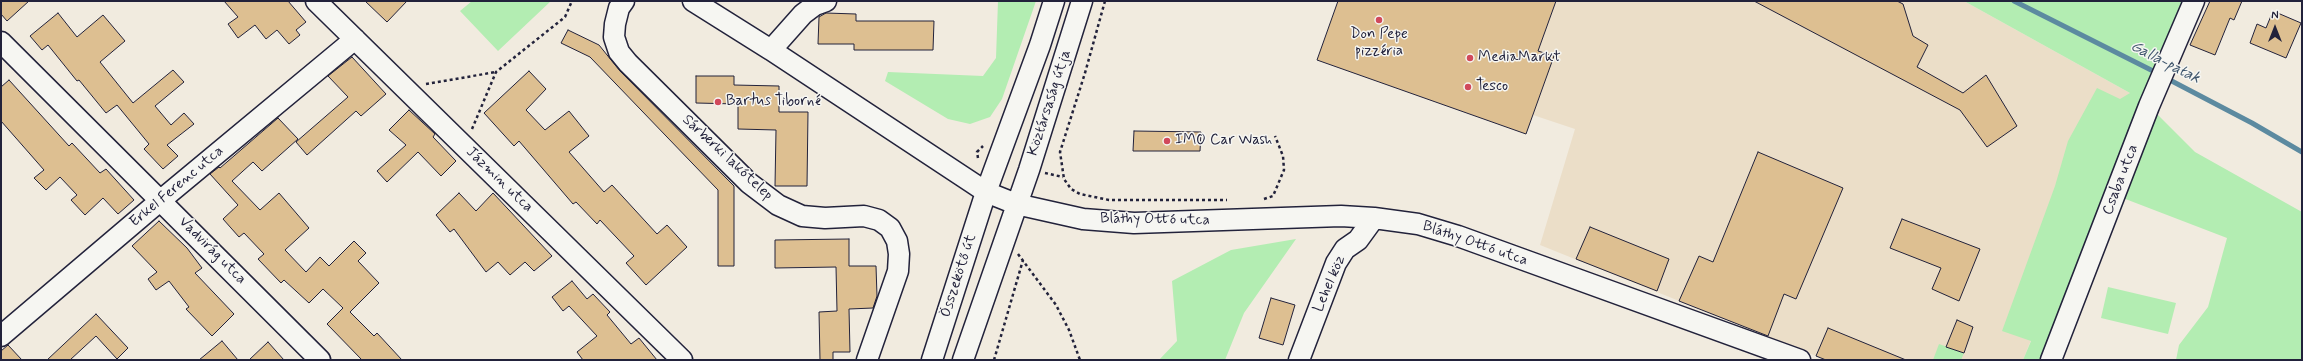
<!DOCTYPE html>
<meta charset="utf-8">
<style>
body{margin:0}
#map{position:relative;width:2303px;height:361px;overflow:hidden;background:#f1ebdf;font-family:Mynerve,sans-serif}
canvas{display:block}
.frame{position:absolute;inset:0;border:2px solid #22223b;pointer-events:none}
.north{position:absolute;left:2255px;top:8px;width:40px;height:40px;-webkit-text-stroke:3px #f6f6f2;paint-order:stroke;rotate:0deg;font-size:11px;font-weight:700;line-height:16px;text-align:center;color:#22223b}
.north::after{content:'';display:block;margin:auto;width:14px;height:18px;background:#22223b;clip-path:polygon(50% 0,100% 100%,50% 72%,0 100%)}
</style>
<div id="map">
<canvas width="2303" height="361"></canvas>
<div class="frame"></div>
<div class="north">N</div>
</div>
<script>
const g = document.querySelector('canvas').getContext('2d');
g.lineJoin = 'round';
function paint(path, color) { g.fillStyle = color; g.fill(path, 'evenodd'); }
const poly = rows => new Path2D(rows.map(r => 'M' + r).join(''));
function trace(path, color, width, dash) { g.strokeStyle = color; g.lineWidth = width; g.lineCap = dash ? 'butt' : 'round'; g.setLineDash(dash || []); g.stroke(path); }
function write(font, color, halo, rows, align = 'center') {
  g.font = font + ' Mynerve,sans-serif'; g.lineWidth = 3; g.setLineDash([]); g.textBaseline = 'middle'; g.strokeStyle = halo; g.fillStyle = color; for (const [text, x, y, turn = 0] of rows) {
    g.save(); g.translate(x, y); g.rotate((+turn || 0) * Math.PI / 180); g.textAlign = isNaN(turn) ? turn : align; if (halo) g.strokeText(text, 0, 0); g.fillText(text, 0, 0); g.restore();
  }
}
const built = poly([
 [1556,1,1964,1,2130,93,2023,360,1826,360,1540,245,1575,129,1533,115,1554,57,1538,51]
]);
const green = poly([
 [472,1,551,1,498,51,460,11],
 [998,1,1036,1,1002,99,990,117,970,124,948,119,885,81,888,72,983,76,996,58],
 [1964,1,2180,1,2191,8,2149,106,2195,152,2302,212,2302,360,2176,360,2179,345,2208,307,2227,238,2115,195,2051,360,2023,360,2031,341,2002,331,2055,186,2068,141,2097,88,2120,99,2130,93],
 [1296,239,1244,313,1225,360,1159,360,1177,341,1172,281,1231,250],
 [2108,287,2176,303,2168,334,2101,318],
 [1939,344,1964,353,1961,360,1933,360]
]);
const stream = poly([
 [2014,1,2159,74],
 [2166,78,2252,123,2302,152]
]);
const building = poly([
 [1,1,29,1,7,21,1,14,1,1],
 [224,1,288,1,306,22,296,30,300,35,289,44,277,30,266,39,255,25,238,38,228,24,238,17,224,1],
 [365,1,407,1,387,22,365,1],
 [1338,1,1556,1,1538,51,1554,56,1526,134,1317,60,1338,1],
 [1754,1,1897,1,1903,4,1913,36,1928,45,1917,67,1963,93,1986,75,2017,126,1987,147,1960,110,1754,1],
 [2210,1,2242,1,2234,20,2230,18,2215,55,2190,45,2210,1],
 [2273,11,2301,23,2286,58,2250,43,2257,24,2266,28,2273,11],
 [58,13,77,37,103,15,125,41,100,62,133,103,173,70,184,82,155,106,171,125,184,113,194,124,167,145,178,156,163,169,144,149,149,144,117,105,106,113,79,80,77,81,48,45,42,50,30,36,58,13],
 [826,13,856,14,856,21,934,21,933,50,854,50,854,44,818,44,819,17,826,13],
 [568,30,599,45,620,71,734,186,734,266,718,266,718,190,590,57,561,43,568,30],
 [352,57,386,94,361,116,356,111,307,155,296,142,348,97,328,76,352,57],
 [529,71,546,89,526,110,545,130,569,111,589,136,569,152,604,192,612,185,657,234,667,225,687,247,646,285,626,263,634,256,600,220,597,224,576,202,573,204,519,141,514,146,484,113,529,71],
 [696,76,734,76,734,85,779,86,779,112,808,112,807,186,775,186,776,130,738,129,738,104,696,103,696,76],
 [9,80,69,146,72,143,100,173,106,169,134,200,118,214,103,198,85,215,71,200,77,195,60,177,46,190,34,178,44,170,1,121,1,87,9,80],
 [409,110,435,134,433,137,456,161,441,176,418,152,387,182,377,171,406,145,389,130,409,110],
 [278,118,298,139,262,171,253,162,232,181,260,210,279,193,309,228,285,250,306,272,320,257,329,266,354,241,366,253,358,261,379,283,350,312,374,336,377,333,402,360,362,360,327,324,343,308,323,289,309,303,284,280,281,283,258,259,264,254,244,233,239,237,223,219,238,205,210,174,219,167,220,168,278,118],
 [1134,131,1201,132,1200,151,1133,151,1134,131],
 [1758,152,1843,188,1796,299,1784,294,1768,336,1679,301,1699,256,1713,262,1758,152],
 [459,193,476,211,493,193,552,256,534,271,525,262,510,275,498,262,486,272,454,229,450,232,436,215,459,193],
 [1902,219,1980,249,1959,301,1932,289,1941,268,1890,248,1902,219],
 [159,221,187,248,202,268,195,273,234,314,212,336,186,309,189,307,169,281,156,290,148,279,157,272,132,246,159,221],
 [1590,227,1669,259,1657,291,1576,259,1590,227],
 [849,239,849,266,876,266,877,296,873,308,849,309,850,352,833,352,833,360,820,360,819,312,837,311,836,267,775,268,775,240,849,239],
 [572,281,587,299,593,294,610,312,607,315,631,344,639,338,657,360,583,360,577,352,597,336,569,306,563,311,552,297,572,281],
 [1271,298,1295,305,1283,345,1259,338,1271,298],
 [96,314,128,348,117,359,96,336,70,360,47,360,96,314],
 [1957,320,1973,327,1964,353,1946,347,1957,320],
 [1828,328,1906,360,1826,360,1816,356,1828,328],
 [222,341,238,360,199,360,222,341],
 [268,342,284,360,249,360,268,342],
 [8,345,22,360,1,360,1,351,8,345]
]);
const path = poly([
 [1105,1,1085,73,1060,152,1064,179,1071,189,1080,194,1109,200,1227,200],
 [426,84,496,72],
 [472,129,496,72,565,17,572,1],
 [978,158,977,152,983,146],
 [1045,173,1063,177],
 [1264,199,1273,196,1284,170,1283,156,1275,136],
 [1018,254,1056,305,1069,330,1080,360],
 [994,360,1023,260]
]);
const minor = poly([
 [316,1,682,360],
 [624,1,619,8,615,24,614,37,619,52,628,63,749,183,778,205,802,216,825,218,864,216,879,220,890,228,897,241,899,254,898,271,867,360],
 [693,1,771,50,971,182,986,192,1016,204,1083,219,1134,223,1341,216,1374,218,1418,224,1458,236,1800,360],
 [1,42,320,360],
 [771,50,803,14,815,5,826,1],
 [1,336,161,200,355,39],
 [932,360,986,192,1040,45,1054,1],
 [963,360,1029,170,1082,1],
 [1299,360,1336,263,1345,249,1358,240,1374,218],
 [2051,360,2149,106,2194,1]
]);
const markers = [
 [1379,20,4,"#d1495b"],
 [1470,58,4,"#d1495b"],
 [1468,87,4,"#d1495b"],
 [718,102,4,"#d1495b"],
 [1167,141,4,"#d1495b"]
];
const poiNames = [
 ["Don Pepe",1379,35,"center"],
 ["pizzéria",1379,52,"center"],
 ["MediaMarkt",1478,58],
 ["Tesco",1476,87],
 ["Bartus Tiborné",726,102],
 ["IMO Car Wash",1175,141]
];
const streetNames = [
 ["Köztársaság útja",1050,103,-72],
 ["Sárberki lakótelep",727,158,43],
 ["Jázmin utca",499,180,44],
 ["Csaba utca",2121,180,-69],
 ["Erkel Ferenc utca",177,187,-40],
 ["Bláthy Ottó utca",1155,220,1],
 ["Bláthy Ottó utca",1475,244,19],
 ["Vadvirág utca",212,251,45],
 ["Összekötő út",959,276,-72],
 ["Lehel köz",1330,284,-67]
];
const waterNames = [
 ["Galla-patak",2165,63,27]
];
paint(built, '#ebdec8');
paint(green, '#b3edb2');
trace(stream, '#5c8aa0', 5);
paint(building, '#ddbf91');
trace(building, '#22223b', 1);
trace(minor, '#22223b', 23);
trace(path, '#22223b', 2.5, [3, 3]);
trace(minor, '#f6f6f2', 20);
for (const [x, y, r, color] of markers) { const dot = new Path2D(); dot.arc(x, y, r, 0, 2 * Math.PI); g.fillStyle = color; g.fill(dot); trace(dot, '#f6f6f2', 1.5); }
write('15px', '#22223b', '#f6f6f2', poiNames, 'left');
write('15px', '#22223b', '#f6f6f2', streetNames);
write('italic 16px', '#3f566d', '#f6f6f2', waterNames);
</script>
